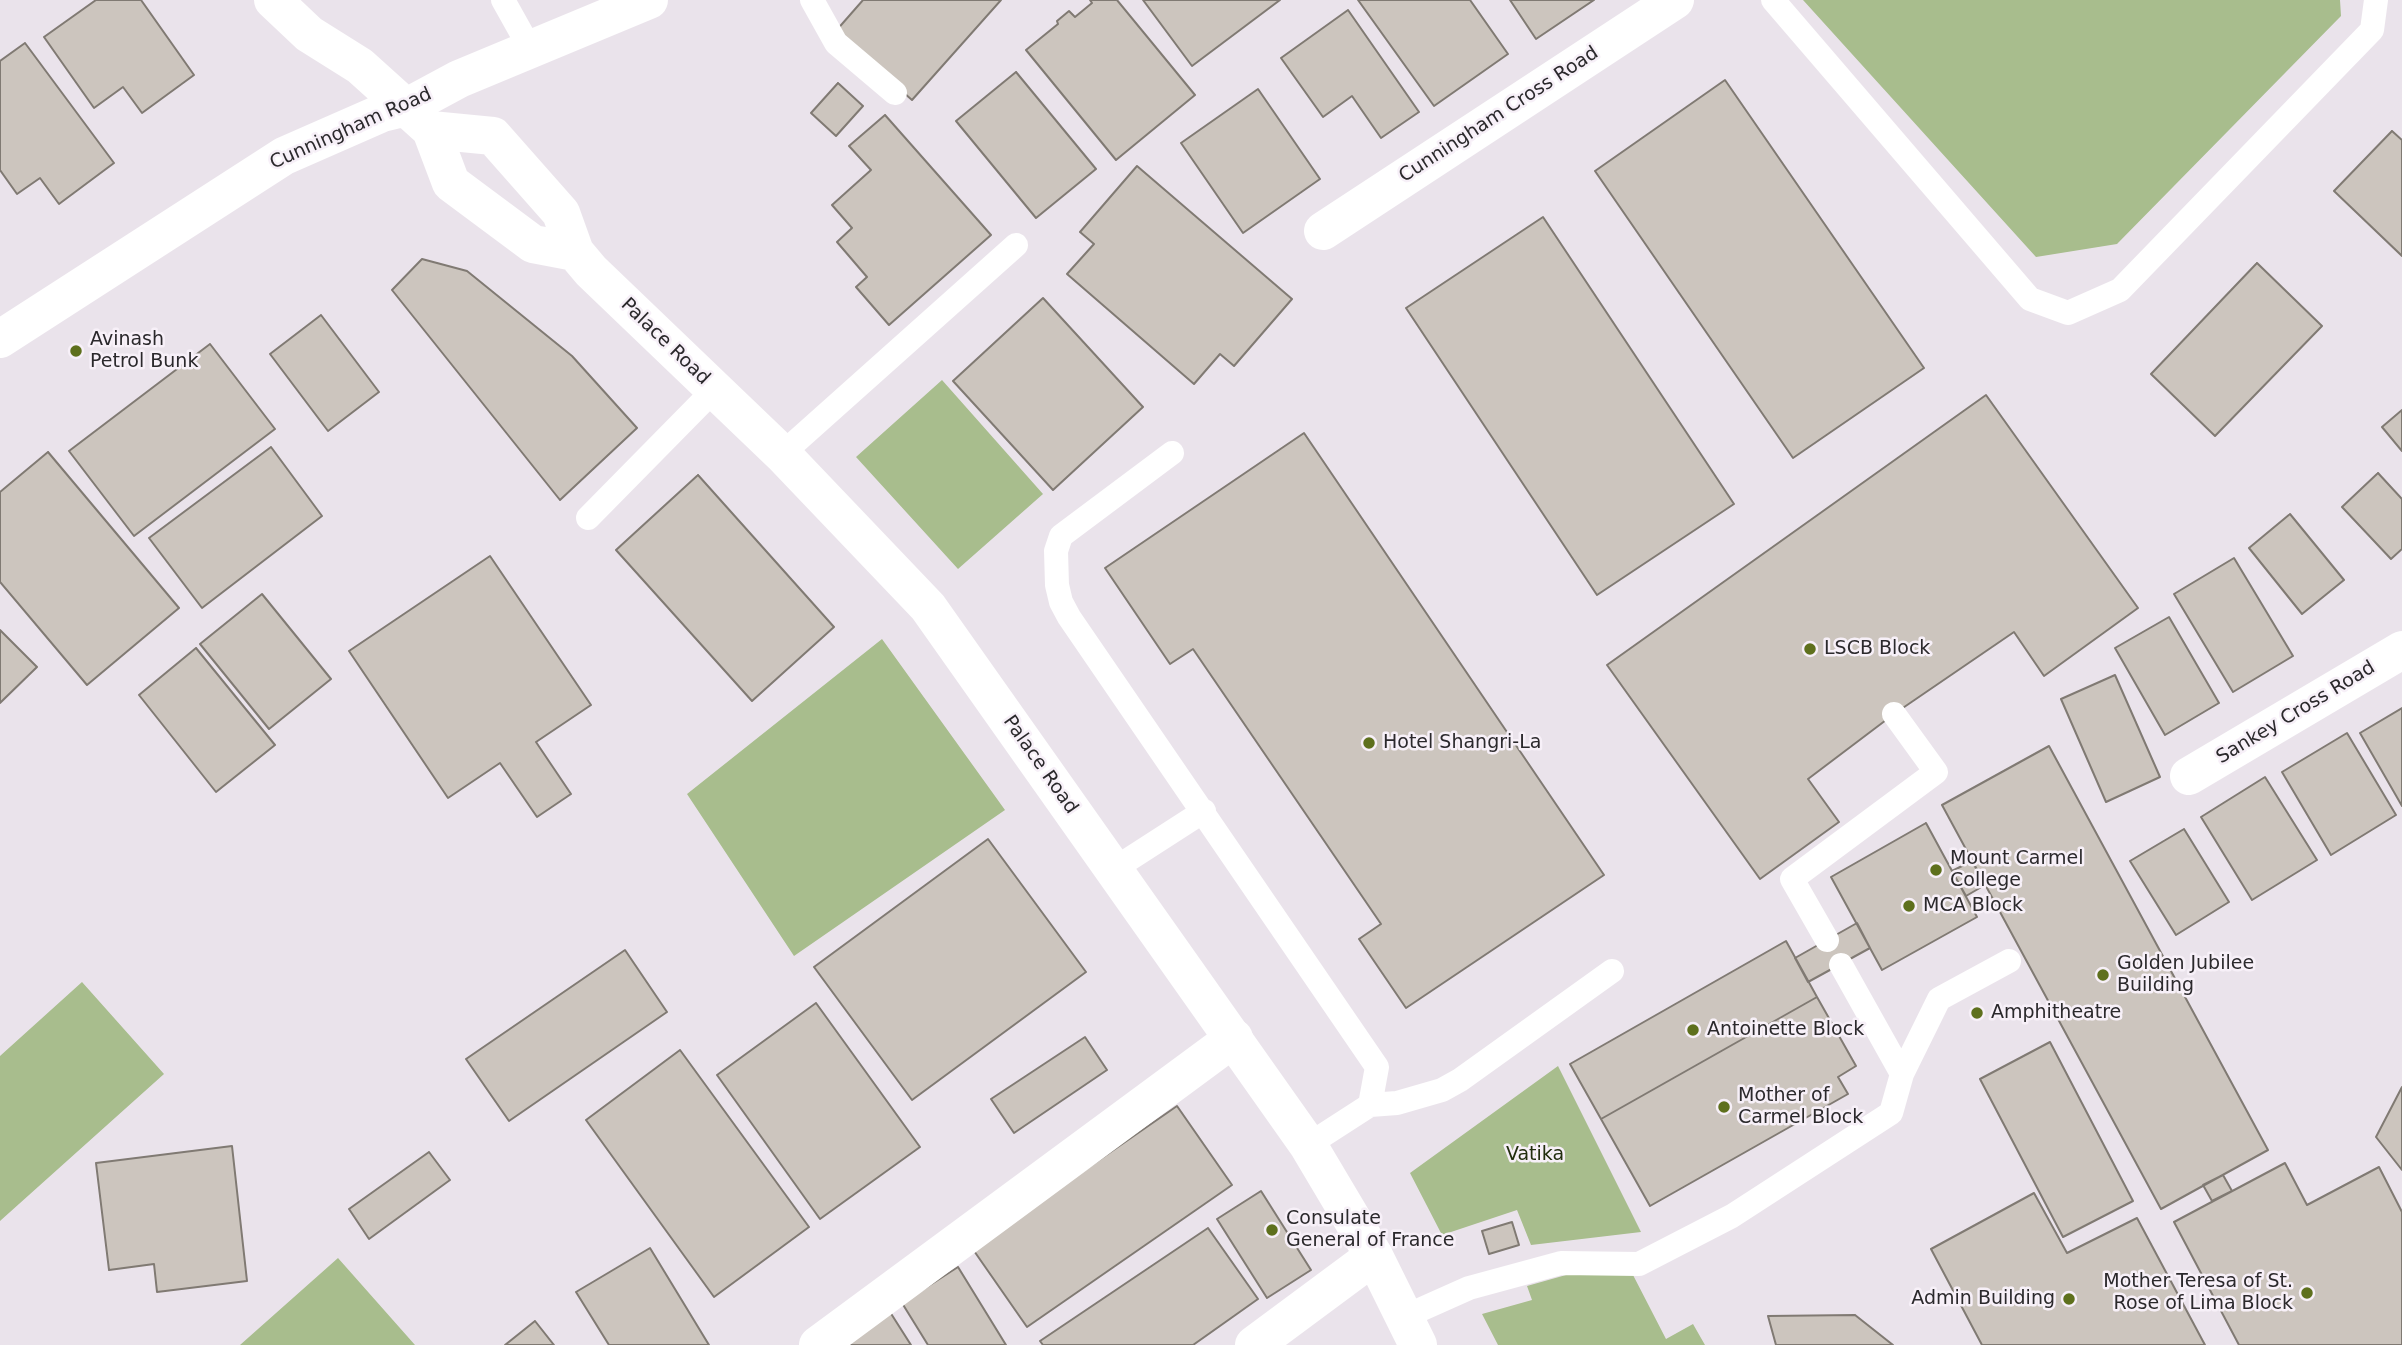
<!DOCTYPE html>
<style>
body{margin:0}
canvas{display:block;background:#eae3eb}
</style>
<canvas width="2402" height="1345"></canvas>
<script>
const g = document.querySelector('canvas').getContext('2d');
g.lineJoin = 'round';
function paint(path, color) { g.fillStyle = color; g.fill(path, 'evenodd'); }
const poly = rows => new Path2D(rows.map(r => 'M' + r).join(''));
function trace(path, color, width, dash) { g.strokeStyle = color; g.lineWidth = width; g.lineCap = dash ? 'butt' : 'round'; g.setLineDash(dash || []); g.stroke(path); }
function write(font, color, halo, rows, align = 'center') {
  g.font = font + ' "DejaVu Sans",sans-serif'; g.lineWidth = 5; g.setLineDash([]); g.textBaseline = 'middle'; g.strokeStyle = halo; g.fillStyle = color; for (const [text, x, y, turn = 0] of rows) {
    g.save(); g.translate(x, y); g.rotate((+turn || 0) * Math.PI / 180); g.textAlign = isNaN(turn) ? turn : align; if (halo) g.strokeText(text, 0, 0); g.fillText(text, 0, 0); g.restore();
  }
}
const green = poly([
 [1803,0,2340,0,2341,16,2117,244,2036,257],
 [942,380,1043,494,958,569,856,457],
 [882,639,1005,810,794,956,687,794],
 [82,982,164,1074,0,1221,0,1056],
 [1558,1066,1641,1232,1531,1245,1517,1210,1442,1235,1410,1173],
 [338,1258,415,1345,240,1345],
 [1566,1275,1633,1275,1666,1339,1693,1324,1705,1345,1498,1345,1482,1314,1532,1300,1527,1286]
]);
const building = poly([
 [96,0,141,0,194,75,142,113,123,87,94,108,44,37,96,0],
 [863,0,1001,0,912,100,835,32,863,0],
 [1090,0,1117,0,1195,95,1116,160,1026,50,1058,24,1057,21,1069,11,1075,17,1092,3,1090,0],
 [1143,0,1280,0,1192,66,1143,0],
 [1358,0,1470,0,1508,54,1434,106,1358,0],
 [1510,0,1594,0,1536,39,1510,0],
 [1348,10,1419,112,1381,138,1352,96,1323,117,1281,58,1348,10],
 [25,43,114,163,59,204,40,178,17,194,0,170,0,61,25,43],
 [1016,72,1096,169,1036,218,956,121,1016,72],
 [1725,80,1924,368,1793,458,1595,171,1725,80],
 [838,83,863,106,836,136,811,113,838,83],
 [1258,89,1320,179,1243,233,1181,143,1258,89],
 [885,115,991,235,889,325,856,287,867,277,837,242,852,228,832,205,871,170,849,146,885,115],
 [2392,131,2402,140,2402,256,2334,191,2392,131],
 [1137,166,1292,299,1234,366,1220,354,1194,384,1067,274,1094,244,1080,232,1137,166],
 [1543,217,1734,504,1597,595,1406,308,1543,217],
 [422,259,467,271,572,356,637,428,560,500,392,290,422,259],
 [2257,263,2322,326,2215,436,2151,374,2257,263],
 [1043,298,1143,407,1053,490,953,381,1043,298],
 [321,315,379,392,328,431,270,354,321,315],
 [210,344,275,429,134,536,69,451,210,344],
 [1986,395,2138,608,2044,676,2014,632,1894,714,1808,779,1839,822,1760,879,1607,665,1986,395],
 [2402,410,2402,451,2382,427,2402,410],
 [1304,433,1604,875,1406,1008,1359,939,1381,924,1193,649,1170,664,1105,568,1304,433],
 [271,447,322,516,202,608,149,538,271,447],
 [48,452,179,608,87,685,0,582,0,492,48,452],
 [2378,473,2402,499,2402,549,2391,559,2342,507,2378,473],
 [698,475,834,627,752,701,616,550,698,475],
 [2290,514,2344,580,2302,614,2249,548,2290,514],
 [490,556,591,705,536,742,571,794,537,817,500,763,448,798,349,651,490,556],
 [2234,558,2293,656,2233,692,2174,594,2234,558],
 [262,594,331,679,269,729,200,644,262,594],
 [2169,617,2219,703,2165,735,2115,648,2169,617],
 [0,630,37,667,0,703,0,630],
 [196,648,275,745,216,792,139,695,196,648],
 [2115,675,2160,777,2106,802,2061,699,2115,675],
 [2402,708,2402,806,2360,733,2402,708],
 [2347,733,2396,815,2331,855,2282,772,2347,733],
 [2049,746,2268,1150,2161,1209,1942,805,2049,746],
 [2265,777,2317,860,2252,900,2201,817,2265,777],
 [1926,823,1977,917,1882,970,1831,877,1926,823],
 [2184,829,2229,902,2176,935,2130,861,2184,829],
 [988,839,1086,972,912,1100,814,967,988,839],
 [1972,861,1985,885,1966,896,1952,871,1972,861],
 [1857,923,1870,948,1808,982,1795,958,1857,923],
 [1786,941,1817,997,1601,1119,1570,1064,1786,941],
 [625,950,667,1012,509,1121,466,1059,625,950],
 [1817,997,1856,1066,1838,1077,1848,1094,1650,1206,1601,1119,1817,997],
 [816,1003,920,1147,820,1219,717,1075,816,1003],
 [1085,1037,1107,1070,1014,1133,991,1099,1085,1037],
 [2050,1042,2133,1201,2063,1237,1980,1079,2050,1042],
 [680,1050,809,1227,714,1297,586,1120,680,1050],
 [2402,1087,2402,1170,2376,1137,2402,1087],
 [1177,1106,1232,1185,1027,1327,972,1248,1177,1106],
 [232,1146,247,1281,157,1292,154,1264,109,1270,96,1163,232,1146],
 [429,1152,450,1180,369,1239,349,1209,429,1152],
 [2285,1163,2307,1205,2379,1167,2402,1212,2402,1345,2239,1345,2174,1222,2285,1163],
 [2223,1175,2232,1191,2212,1201,2203,1185,2223,1175],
 [1261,1191,1311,1270,1267,1298,1217,1219,1261,1191],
 [2034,1193,2067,1253,2137,1218,2205,1345,1982,1345,1931,1249,2034,1193],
 [1512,1222,1519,1245,1489,1254,1482,1231,1512,1222],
 [1208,1228,1258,1299,1193,1345,1043,1345,1040,1341,1208,1228],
 [650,1248,709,1345,609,1345,576,1292,650,1248],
 [958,1267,1006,1345,928,1345,902,1303,958,1267],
 [890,1312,911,1345,838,1345,890,1312],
 [1855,1315,1893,1345,1776,1345,1768,1316,1855,1315],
 [535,1321,554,1345,505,1345,535,1321]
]);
const lane = poly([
 [503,0,531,50],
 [812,0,836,43,895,93],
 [1773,0,2030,299,2068,313,2120,290,2372,30,2376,0],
 [1172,453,1061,536,1056,551,1057,585,1061,602,1069,617,1377,1067,1370,1105,1308,1145],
 [782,454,1016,245],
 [588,518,714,390],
 [1114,869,1204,811],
 [1827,940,1792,879,1936,772,1894,714],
 [1902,1074,1939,999,2009,961],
 [1370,1105,1397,1103,1442,1090,1460,1080,1612,971],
 [1404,1317,1469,1288,1561,1263,1639,1264,1732,1216,1891,1113,1902,1074,1841,965]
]);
const street = poly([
 [1323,231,1675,0],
 [2189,776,2402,650],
 [818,1345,1234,1038],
 [1254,1345,1374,1256]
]);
const secondary = poly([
 [273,0,309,34,360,66,431,130,451,183,533,244,575,252],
 [431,130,493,136,561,213,575,252,591,271,782,454,928,607,1308,1145,1374,1256,1418,1345],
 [0,339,284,156,382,113,407,107,459,79,649,0]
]);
const markers = [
 [76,351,7,"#5e701d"],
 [1810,649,7,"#5e701d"],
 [1369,743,7,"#5e701d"],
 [1936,870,7,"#5e701d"],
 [1909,906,7,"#5e701d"],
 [2103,975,7,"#5e701d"],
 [1977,1013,7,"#5e701d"],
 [1693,1030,7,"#5e701d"],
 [1724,1107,7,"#5e701d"],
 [1272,1230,7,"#5e701d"],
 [2307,1293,7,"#5e701d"],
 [2069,1299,7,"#5e701d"]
];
const streetNames = [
 ["Cunningham Cross Road",1499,115,-33],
 ["Cunningham Road",351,129,-24],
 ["Palace Road",665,342,44],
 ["Sankey Cross Road",2296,713,-31],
 ["Palace Road",1040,765,55]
];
const poiNames = [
 ["Avinash",90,340],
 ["Petrol Bunk",90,362],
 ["LSCB Block",1824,649],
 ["Hotel Shangri-La",1383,743],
 ["Mount Carmel",1950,859],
 ["College",1950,881],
 ["MCA Block",1923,906],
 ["Golden Jubilee",2117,964],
 ["Building",2117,986],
 ["Amphitheatre",1991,1013],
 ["Antoinette Block",1707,1030],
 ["Mother of",1738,1096],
 ["Carmel Block",1738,1118],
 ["Consulate",1286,1219],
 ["General of France",1286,1241],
 ["Mother Teresa of St.",2293,1282,"right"],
 ["Rose of Lima Block",2293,1304,"right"],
 ["Admin Building",2055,1299,"right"]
];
const parkNames = [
 ["Vatika",1535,1155]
];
paint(green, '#a8bd8d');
paint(building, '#ccc5be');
trace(building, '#807a73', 2);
trace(lane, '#fff', 24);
trace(street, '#fff', 38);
trace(secondary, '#fff', 38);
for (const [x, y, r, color] of markers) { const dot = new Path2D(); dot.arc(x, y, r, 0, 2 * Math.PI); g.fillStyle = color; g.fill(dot); trace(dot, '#f7f0f8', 2.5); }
write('19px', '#2b292c', '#f7f0f8', streetNames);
write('19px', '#2b292c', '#f7f0f8', poiNames, 'left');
write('19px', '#222e0e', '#f7f0f8', parkNames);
</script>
